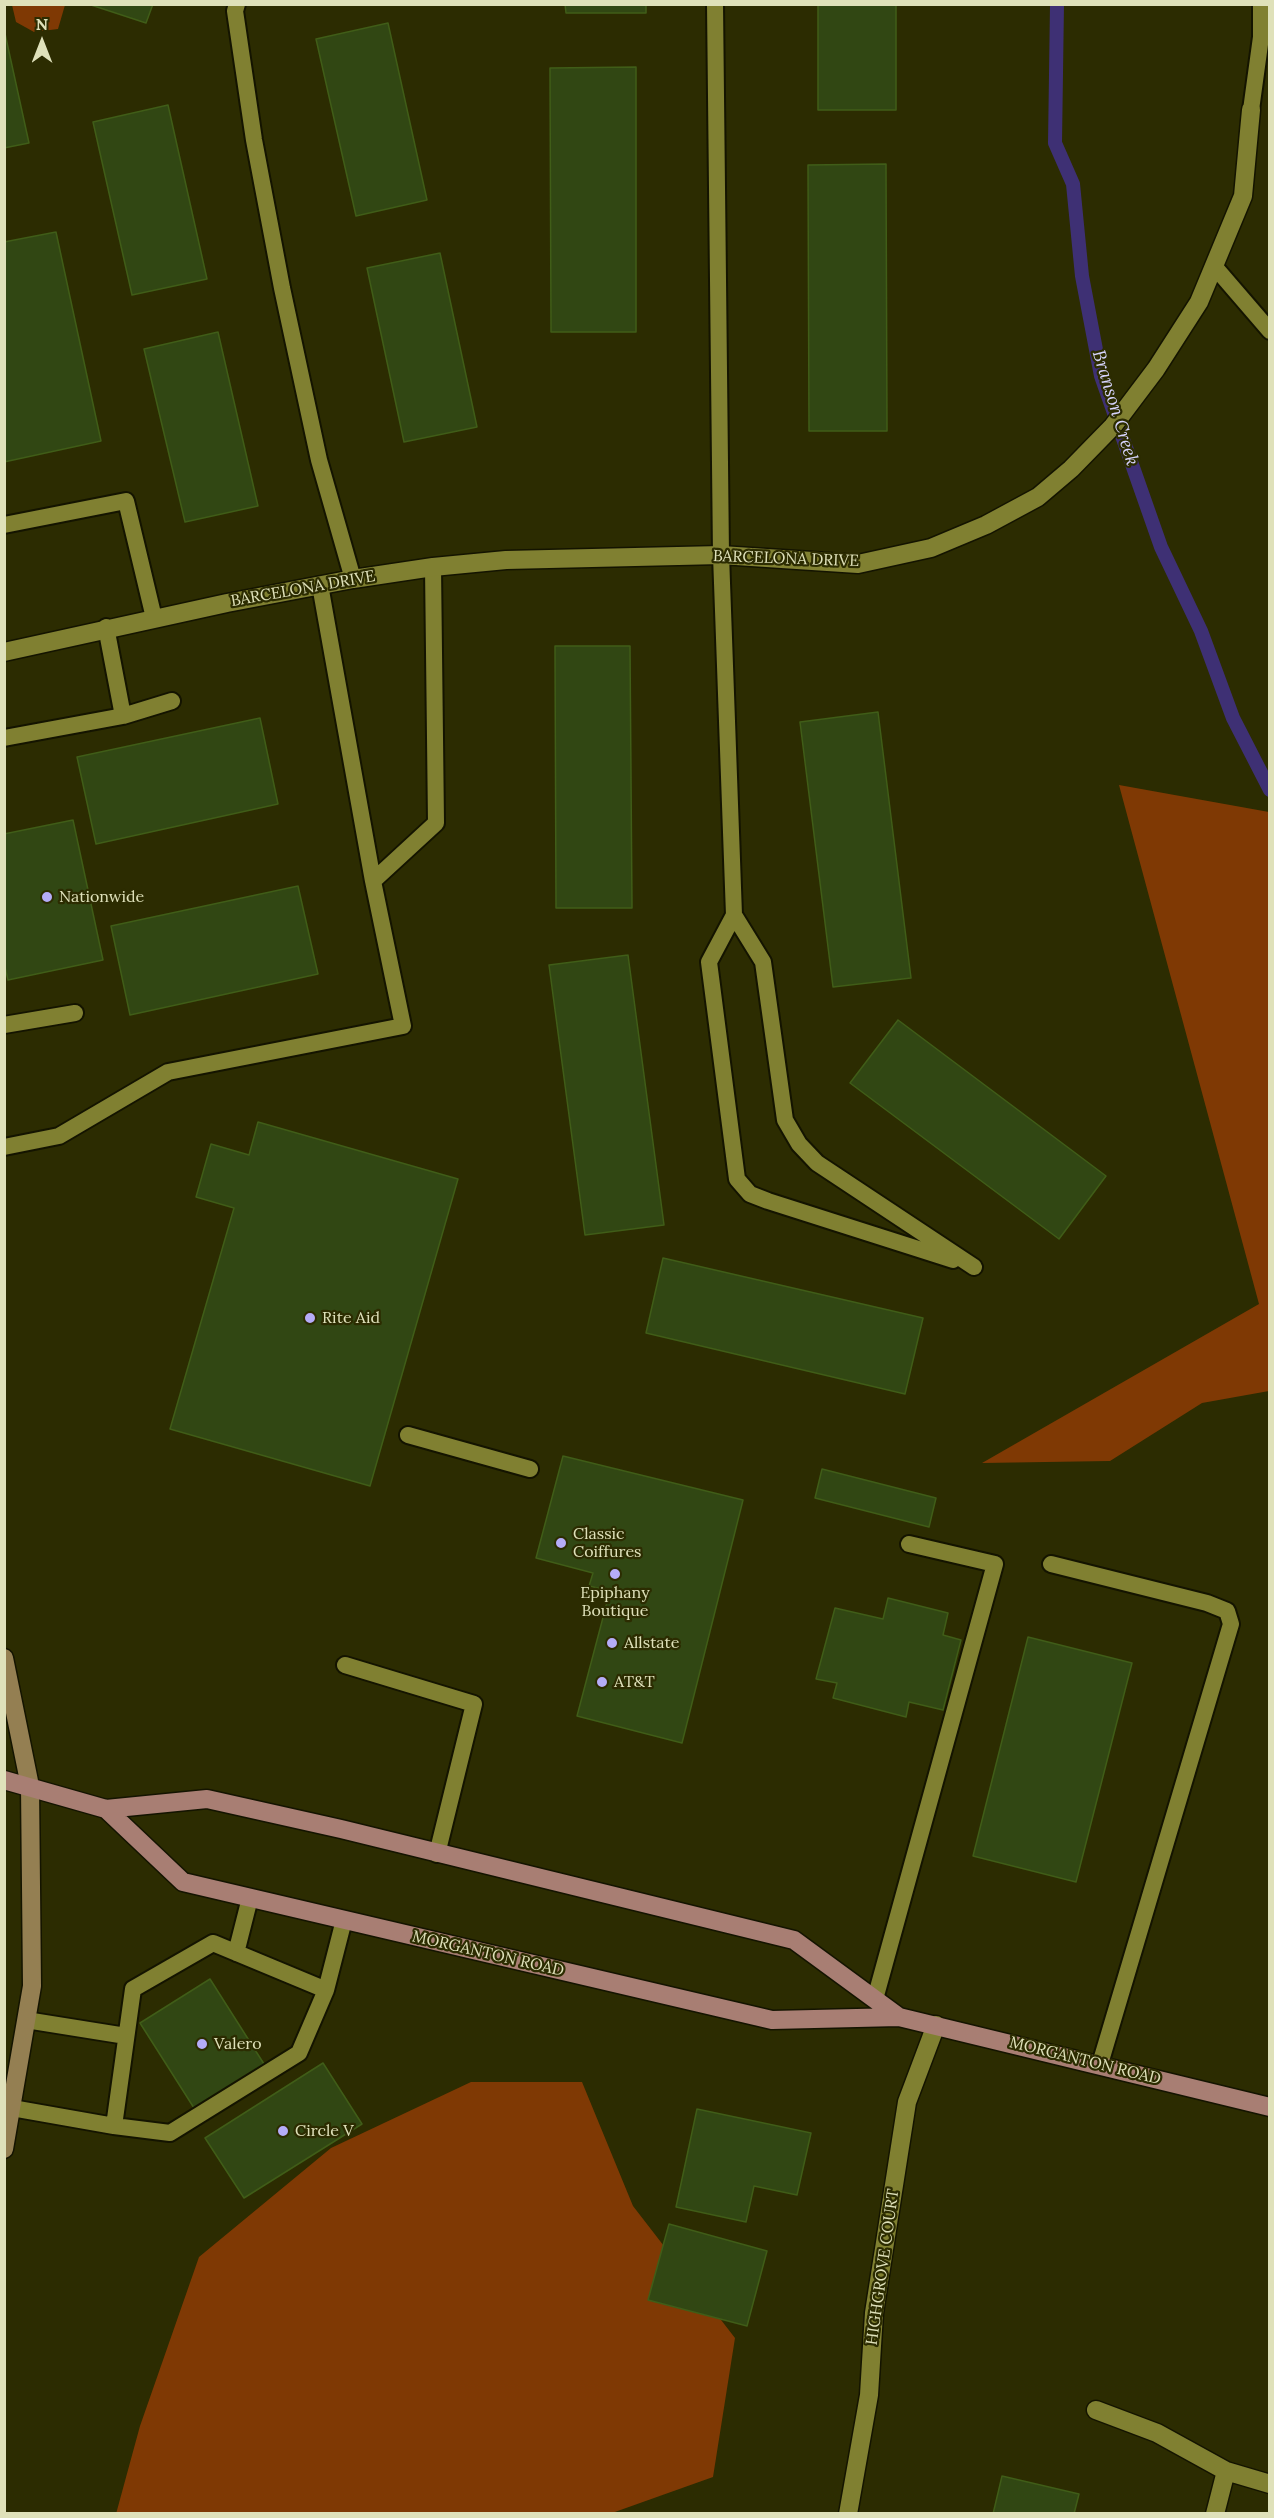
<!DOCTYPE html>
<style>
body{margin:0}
#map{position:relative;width:1274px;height:2518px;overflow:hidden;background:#2c2c01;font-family:Lora,serif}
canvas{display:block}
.frame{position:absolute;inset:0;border:6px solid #dfe1ba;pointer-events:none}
.north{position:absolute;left:12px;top:12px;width:60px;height:60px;-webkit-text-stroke:4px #2c2c01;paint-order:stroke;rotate:0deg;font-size:16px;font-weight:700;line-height:24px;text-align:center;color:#dfe1ba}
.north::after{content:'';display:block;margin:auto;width:21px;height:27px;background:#dfe1ba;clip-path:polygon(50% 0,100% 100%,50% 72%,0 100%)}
</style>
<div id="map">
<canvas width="1274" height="2518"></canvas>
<div class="frame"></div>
<div class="north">N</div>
</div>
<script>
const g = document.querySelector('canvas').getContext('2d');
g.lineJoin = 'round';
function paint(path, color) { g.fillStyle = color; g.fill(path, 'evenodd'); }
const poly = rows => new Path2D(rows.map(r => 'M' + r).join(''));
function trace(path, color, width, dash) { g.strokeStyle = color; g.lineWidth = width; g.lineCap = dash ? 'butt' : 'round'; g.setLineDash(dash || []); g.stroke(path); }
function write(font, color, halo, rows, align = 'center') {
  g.font = font + ' Lora,serif'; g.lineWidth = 4.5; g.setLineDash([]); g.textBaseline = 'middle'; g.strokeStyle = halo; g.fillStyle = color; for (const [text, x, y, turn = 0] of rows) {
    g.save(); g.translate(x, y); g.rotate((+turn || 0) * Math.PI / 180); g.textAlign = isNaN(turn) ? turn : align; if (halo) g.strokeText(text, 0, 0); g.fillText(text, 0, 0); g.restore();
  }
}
const green = poly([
 [12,5,13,4,65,5,58,29,34,32,16,22],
 [1119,785,1269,812,1269,1391,1202,1403,1110,1461,982,1463,1259,1304],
 [471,2082,582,2082,633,2206,735,2338,713,2477,612,2513,116,2514,140,2426,199,2257,331,2148]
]);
const stream = poly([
 [1057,4,1055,143,1073,184,1082,276,1101,376,1161,547,1201,631,1233,718,1270,790]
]);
const building = poly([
 [88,4,153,4,146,23,88,4],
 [565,4,646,4,646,13,566,13,565,4],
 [818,4,896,4,896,110,818,110,818,4],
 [388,23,427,200,356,216,316,39,388,23],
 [4,29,29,143,4,148,4,29],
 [636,67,636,332,551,332,550,68,636,67],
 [168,105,207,279,132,295,93,122,168,105],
 [886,164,887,431,809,431,808,165,886,164],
 [56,232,101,441,4,462,4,242,56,232],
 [440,253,477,427,404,442,367,268,440,253],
 [218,332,258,506,185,522,144,349,218,332],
 [555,646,630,646,632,908,556,908,555,646],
 [878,712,911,978,833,987,800,722,878,712],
 [260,718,278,804,96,844,77,757,260,718],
 [73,820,103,960,8,980,4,963,4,834,73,820],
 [298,886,318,974,130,1015,111,926,298,886],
 [628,955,664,1225,585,1235,549,965,628,955],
 [898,1020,1106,1176,1059,1239,850,1083,898,1020],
 [258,1122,458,1179,370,1486,170,1429,234,1208,196,1197,211,1144,249,1155,258,1122],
 [663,1258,923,1318,905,1394,646,1333,663,1258],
 [563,1456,743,1500,682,1743,577,1716,610,1591,589,1586,593,1573,536,1558,563,1456],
 [822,1469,936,1498,929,1527,815,1498,822,1469],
 [888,1598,948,1613,943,1635,961,1640,943,1710,909,1702,906,1717,833,1698,837,1683,816,1679,835,1608,883,1619,888,1598],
 [1028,1637,1132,1663,1076,1882,973,1856,1028,1637],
 [210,1979,264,2064,194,2108,140,2023,210,1979],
 [323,2063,362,2124,244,2198,205,2138,323,2063],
 [697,2109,811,2133,797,2195,754,2186,746,2222,676,2207,697,2109],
 [669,2224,767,2251,747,2326,648,2300,669,2224],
 [1002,2476,1079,2494,1074,2514,993,2514,1002,2476]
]);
const lane = poly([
 [237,4,235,11,254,140,282,288,319,460,353,579],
 [715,4,721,555,734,915,763,962,785,1120,799,1144,817,1163,974,1267],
 [1251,110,1261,37,1261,4],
 [1214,266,1270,331],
 [4,525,126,501,154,618],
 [106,627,123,716],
 [4,738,123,716,172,701],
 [373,881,436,823,433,567],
 [734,915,709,962,737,1179,750,1194,768,1201,953,1260],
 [4,1025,75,1013],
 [4,1147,59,1136,168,1072,403,1026,373,881,320,585],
 [408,1435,530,1469],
 [1051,1564,1207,1603,1227,1611,1231,1624,1100,2064],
 [345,1665,474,1704,437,1854],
 [213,1943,326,1990,299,2053,170,2133,114,2126,133,1989,213,1943],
 [236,1953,250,1898],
 [326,1990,344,1920],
 [875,1999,995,1564,909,1544],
 [26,2020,126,2036],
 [12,2108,114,2126]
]);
const street = poly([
 [4,652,227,603,353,579,433,567,506,560,721,555,858,564,931,548,986,525,1038,497,1071,469,1113,426,1156,369,1199,302,1243,196,1251,110],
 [1096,2410,1157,2433,1226,2471,1270,2484],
 [848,2514,869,2395,874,2313,907,2102,936,2025],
 [1215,2514,1226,2471]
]);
const secondary = poly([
 [4,1658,30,1786,32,1986,4,2149]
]);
const primary = poly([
 [4,1780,106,1809,207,1799,341,1829,794,1940,899,2017],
 [106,1809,183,1882,772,2020,899,2017,1270,2107]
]);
const markers = [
 [47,897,6,"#b5acf8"],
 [310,1318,6,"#b5acf8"],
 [561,1543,6,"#b5acf8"],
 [615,1574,6,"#b5acf8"],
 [612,1643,6,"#b5acf8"],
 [602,1682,6,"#b5acf8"],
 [202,2044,6,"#b5acf8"],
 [283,2131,6,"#b5acf8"]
];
const streetNames = [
 ["BARCELONA DRIVE",786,559,2],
 ["BARCELONA DRIVE",303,589,-10],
 ["MORGANTON ROAD",488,1954,13],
 ["MORGANTON ROAD",1085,2061,14],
 ["HIGHGROVE COURT",883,2267,-82]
];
const poiNames = [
 ["Nationwide",59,897],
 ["Rite Aid",322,1318],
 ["Classic",573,1534],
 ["Coiffures",573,1552],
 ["Epiphany",615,1593,"center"],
 ["Boutique",615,1611,"center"],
 ["Allstate",624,1643],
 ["AT&T",614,1682],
 ["Valero",214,2044],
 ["Circle V",295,2131]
];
const waterNames = [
 ["Branson Creek",1115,408,73]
];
paint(green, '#7f3904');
trace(stream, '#3e3074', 14);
paint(building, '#314713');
trace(building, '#405d18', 1.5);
trace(lane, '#141400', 20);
trace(street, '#141400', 21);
trace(secondary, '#141400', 21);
trace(primary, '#141400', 21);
trace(lane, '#808031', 16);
trace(street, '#808031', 18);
trace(secondary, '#947f52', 18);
trace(primary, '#a87e73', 18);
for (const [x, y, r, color] of markers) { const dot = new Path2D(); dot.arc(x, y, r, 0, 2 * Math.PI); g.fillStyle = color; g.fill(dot); trace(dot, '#2c2c01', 2); }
write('16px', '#dfe1ba', '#2c2c01', streetNames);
write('16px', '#dfe1ba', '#2c2c01', poiNames, 'left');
write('italic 18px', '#d7d4fd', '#2c2c01', waterNames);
</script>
